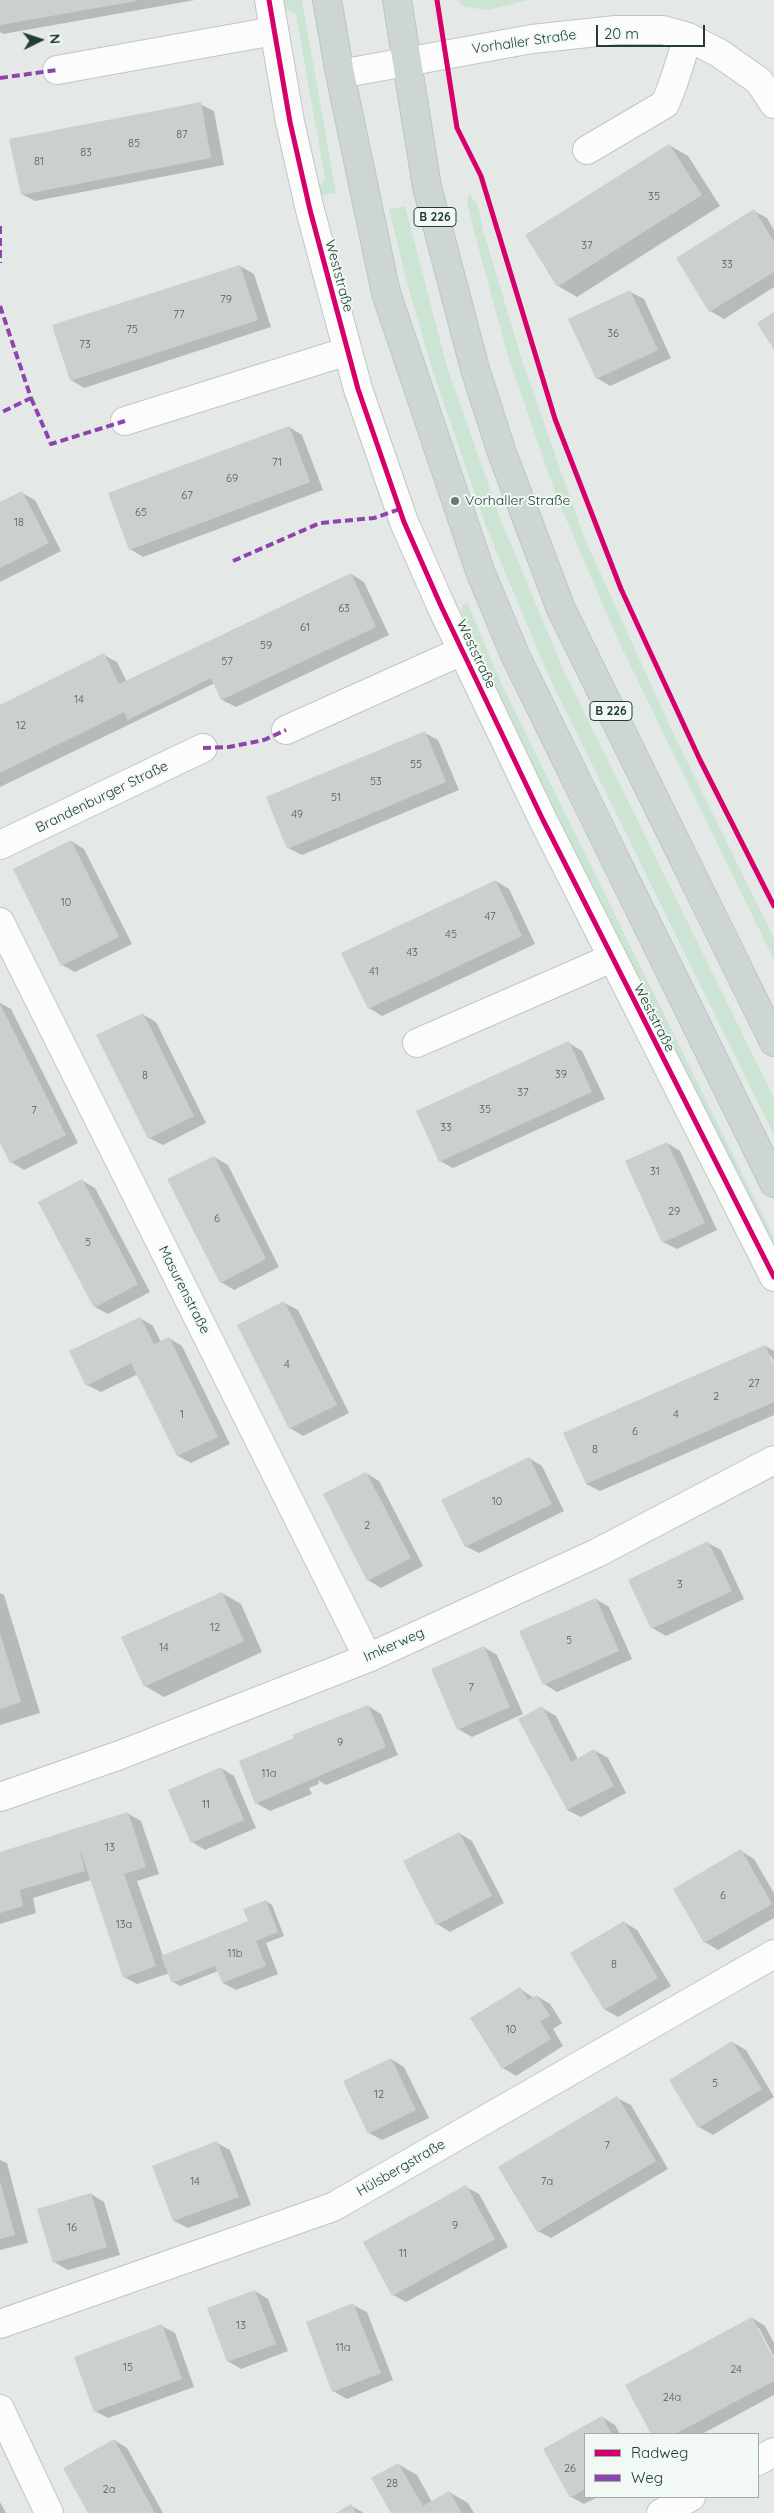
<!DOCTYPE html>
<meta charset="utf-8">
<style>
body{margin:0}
#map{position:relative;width:774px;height:2513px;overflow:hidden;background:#e4e9e7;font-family:Quicksand,sans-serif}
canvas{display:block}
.legend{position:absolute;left:584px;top:2433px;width:175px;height:65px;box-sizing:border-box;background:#f2f9f5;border:1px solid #9eaea9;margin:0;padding:6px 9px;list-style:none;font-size:15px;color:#203e37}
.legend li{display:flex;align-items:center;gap:10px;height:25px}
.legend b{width:25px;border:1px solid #9eaea9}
.north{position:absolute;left:15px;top:15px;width:50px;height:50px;-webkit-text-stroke:4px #f2f9f5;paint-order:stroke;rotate:86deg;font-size:14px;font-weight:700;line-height:20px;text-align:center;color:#203e37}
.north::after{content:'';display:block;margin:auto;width:18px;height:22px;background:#203e37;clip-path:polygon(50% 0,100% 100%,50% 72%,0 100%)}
.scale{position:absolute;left:596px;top:25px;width:109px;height:22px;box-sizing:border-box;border:2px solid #203e37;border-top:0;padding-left:6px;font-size:15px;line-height:18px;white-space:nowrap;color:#203e37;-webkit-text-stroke:4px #f2f9f5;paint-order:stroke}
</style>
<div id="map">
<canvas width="774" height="2513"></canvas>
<ul class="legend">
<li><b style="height:6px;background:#d6006c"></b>Radweg</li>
<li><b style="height:6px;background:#8e44ad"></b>Weg</li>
</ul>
<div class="north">N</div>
<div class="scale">20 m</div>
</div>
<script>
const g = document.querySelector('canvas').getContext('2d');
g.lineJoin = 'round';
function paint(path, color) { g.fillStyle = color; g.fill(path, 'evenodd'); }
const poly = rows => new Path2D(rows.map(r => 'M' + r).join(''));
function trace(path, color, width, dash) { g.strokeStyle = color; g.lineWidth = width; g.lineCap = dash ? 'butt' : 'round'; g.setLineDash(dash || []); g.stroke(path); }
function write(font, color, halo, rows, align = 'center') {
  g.font = font + ' Quicksand,sans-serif'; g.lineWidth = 4; g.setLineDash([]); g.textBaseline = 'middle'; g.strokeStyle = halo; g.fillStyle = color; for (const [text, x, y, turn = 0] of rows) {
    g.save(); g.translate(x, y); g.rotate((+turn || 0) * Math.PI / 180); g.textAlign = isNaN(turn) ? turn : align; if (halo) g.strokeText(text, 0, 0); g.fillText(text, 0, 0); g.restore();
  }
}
const green = poly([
 [282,0,302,0,336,193,316,197,315,191,325,179,296,14,282,8],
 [456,0,529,0,488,10,465,7],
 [469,194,478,205,483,230,521,357,584,537,674,735,774,938,774,960,617,638,557,498,510,362,495,309,474,231,467,202],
 [405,206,447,367,502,523,564,671,774,1098,774,1135,549,677,487,529,433,372,407,283,389,209],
 [463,604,468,604,502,685,774,1238,774,1256,533,767,461,611]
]);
const shadow = poly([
 [0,0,195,0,3,34,0,32],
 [200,104,214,111,224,165,35,201,22,194],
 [669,145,688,156,720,206,577,297,558,286],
 [754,211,767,218,774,230,774,287,724,319,710,311],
 [240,266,254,274,271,327,84,388,71,380],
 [630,292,644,299,671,358,610,386,597,378],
 [289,427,302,435,323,490,143,557,130,549],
 [22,493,35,500,61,551,0,582,0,504],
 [351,574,364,582,389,635,236,707,222,700,215,683,0,787,0,706,104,655,117,662,127,682],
 [425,733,438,740,459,790,302,855,288,848],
 [71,841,84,849,132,944,75,972,62,965],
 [496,881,509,889,535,944,382,1016,369,1008],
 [0,1003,11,1009,78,1143,24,1170,11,1162,0,1140],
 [142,1014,156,1022,206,1123,163,1145,149,1138],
 [569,1043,582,1051,605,1099,453,1168,440,1161],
 [667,1143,680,1151,717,1230,677,1249,663,1242],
 [214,1157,228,1165,279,1267,234,1290,221,1282],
 [81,1180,95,1188,150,1292,108,1314,95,1307],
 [284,1303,298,1310,349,1413,303,1436,290,1428],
 [140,1318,153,1326,161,1342,169,1338,182,1346,230,1444,191,1463,178,1456,138,1374,101,1392,87,1385],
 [765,1346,774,1351,774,1362,771,1356,769,1356,774,1368,774,1415,600,1491,586,1484],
 [529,1458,542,1466,564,1511,479,1553,465,1546],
 [366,1473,379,1481,423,1566,381,1588,368,1580],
 [708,1543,721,1550,744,1599,666,1636,652,1628],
 [0,1593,4,1595,40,1713,0,1725],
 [222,1593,241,1604,262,1652,164,1697,145,1686],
 [596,1599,609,1607,632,1659,557,1692,544,1684],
 [484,1647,497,1655,523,1714,472,1737,458,1729],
 [368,1706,381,1714,398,1755,326,1785,318,1780,319,1784,309,1788,312,1794,270,1811,256,1803],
 [542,1708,556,1716,578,1759,594,1750,608,1758,626,1793,581,1817,567,1810],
 [221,1768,234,1776,256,1828,205,1850,192,1842],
 [127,1813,141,1821,159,1874,137,1881,163,1956,249,1922,266,1901,272,1905,284,1936,266,1943,278,1974,236,1990,223,1983,218,1971,180,1986,173,1982,170,1973,137,1984,124,1977,91,1880,33,1898,36,1913,0,1924,0,1853],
 [459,1833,472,1841,504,1903,450,1932,437,1924],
 [741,1851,754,1859,774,1893,774,1918,718,1950,705,1942,675,1889],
 [624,1922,637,1930,671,1986,618,2017,604,2009],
 [520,1989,534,1998,537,1996,550,2004,562,2023,553,2029,563,2046,516,2076,503,2068],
 [732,2042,746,2050,774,2097,713,2135,699,2127],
 [391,2059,404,2067,429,2118,382,2140,369,2133],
 [617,2098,631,2105,668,2169,551,2238,538,2231],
 [217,2143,230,2150,251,2205,188,2228,174,2221,154,2167],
 [0,2160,7,2163,28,2243,0,2250],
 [466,2187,479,2194,508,2247,406,2302,393,2295],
 [91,2194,104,2202,120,2255,68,2270,54,2262],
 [255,2291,268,2299,288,2351,241,2369,228,2361],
 [353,2305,367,2312,393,2380,347,2399,333,2391],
 [752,2318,765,2326,774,2343,774,2357,759,2328,756,2328,774,2362,774,2395,702,2434,652,2434,627,2386],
 [162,2326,175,2333,194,2387,108,2418,95,2411],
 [602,2417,615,2425,620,2434,585,2434,585,2497,598,2497,584,2504,571,2497,544,2449],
 [114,2440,127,2448,163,2513,89,2513],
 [398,2464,417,2475,432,2502,449,2492,468,2503,474,2513,392,2513],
 [0,2502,6,2513,0,2513],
 [351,2506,364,2513,339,2513]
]);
const building = poly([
 [0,0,136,0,136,1,0,25],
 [201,102,211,158,21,195,9,139],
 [669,144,702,195,557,287,525,235],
 [754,209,774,242,774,272,709,312,676,258],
 [240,265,258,320,70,381,52,325],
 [630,290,658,350,596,379,568,319],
 [774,312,774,350,757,323],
 [289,426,310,482,129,550,108,493],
 [22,491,49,543,0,568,0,502],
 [351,573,376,627,221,700,211,678,128,720,124,712,0,773,0,705,104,653,119,684],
 [425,731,446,782,287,849,266,797],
 [71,840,119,937,61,966,13,869],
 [496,880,522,936,368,1009,341,953],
 [0,1004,66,1135,10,1163,0,1143],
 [143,1013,194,1116,148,1139,96,1035],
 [569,1041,592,1092,439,1162,416,1111],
 [667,1142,705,1223,662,1243,625,1161],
 [214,1156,266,1259,220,1283,167,1179],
 [82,1179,138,1284,94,1308,38,1202],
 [284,1301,337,1405,289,1429,237,1325],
 [140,1317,154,1344,169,1337,218,1437,177,1456,131,1363,86,1386,69,1351],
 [765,1345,774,1365,774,1402,586,1484,563,1433],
 [529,1457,552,1504,465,1547,441,1500],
 [366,1472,411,1558,367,1581,323,1494],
 [708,1541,732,1591,651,1629,628,1580],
 [222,1592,244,1641,144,1687,121,1637],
 [596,1598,619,1651,543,1685,519,1631],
 [0,1633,21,1702,0,1709],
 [484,1646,510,1707,457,1730,431,1669],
 [368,1705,386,1747,255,1804,239,1761,294,1738,292,1735],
 [542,1706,571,1762,594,1749,614,1786,567,1810,518,1719],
 [221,1767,244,1820,191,1843,168,1790],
 [128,1812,146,1867,124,1874,156,1966,123,1978,78,1843,85,1871,20,1890,23,1906,0,1913,0,1852],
 [459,1832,492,1896,436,1925,403,1861],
 [741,1849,772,1904,704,1943,673,1889],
 [266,1900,278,1932,256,1941,266,1966,222,1983,215,1966,172,1983,161,1956,248,1921,243,1909],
 [624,1921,658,1978,604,2010,570,1953],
 [520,1987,528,2000,537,1995,550,2016,540,2021,551,2039,502,2069,470,2018],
 [732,2041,762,2089,698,2128,669,2080],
 [391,2058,416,2110,368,2134,343,2081],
 [617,2096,656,2161,537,2232,498,2167],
 [217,2141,239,2197,173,2221,152,2166],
 [0,2181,15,2235,0,2239],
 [466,2185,495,2239,392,2296,363,2242],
 [91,2193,107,2247,53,2263,37,2209],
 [255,2290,276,2344,227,2362,207,2308],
 [353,2303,381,2373,332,2392,306,2322],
 [752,2317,774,2359,774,2381,675,2434,651,2434,625,2385],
 [162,2324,182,2379,94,2412,74,2357],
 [602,2416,612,2434,585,2434,585,2489,570,2498,543,2449],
 [114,2439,155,2513,88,2513,63,2468],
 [398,2463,423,2506,449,2491,462,2513,391,2513,371,2478],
 [351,2504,356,2513,336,2513]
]);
const minor = poly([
 [269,0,290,122,310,210,358,389,404,522,441,606,543,820,774,1277],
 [57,70,274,31],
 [340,74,532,39,616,30,663,30,688,37,719,53,759,81,774,104],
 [587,150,665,104,673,84,688,37],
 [125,421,348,351],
 [286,730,462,651],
 [0,845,203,748],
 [0,922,368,1658],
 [417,1043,612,958],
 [0,1797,120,1755,368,1658,597,1553,774,1460],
 [0,2324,333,2207,774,1954],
 [0,2409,49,2513],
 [758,2461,774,2452],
 [661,2513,691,2497]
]);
const major = poly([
 [327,0,340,74,386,293,480,571,515,655,774,1183],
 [397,0,427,187,475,369,502,453,561,609,774,1042]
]);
const quiet = poly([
 [0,78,57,70],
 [0,226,0,263],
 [0,306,31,398,0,413],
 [31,398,51,444,125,421],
 [233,561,320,523,374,518,400,509],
 [203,748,229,747,264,740,286,730]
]);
const cycleway = poly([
 [269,0,290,122,310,210,358,389,404,522,441,606,543,820,774,1277],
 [437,0,457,128,481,176,555,419,621,589,700,760,774,906]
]);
const markers = [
 [455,501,5,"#657a75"]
];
const numberNames = [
 ["87",182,135],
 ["85",134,144],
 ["83",86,153],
 ["81",39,162],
 ["35",654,197],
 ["37",587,246],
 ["33",727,265],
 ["79",226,300],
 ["77",179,315],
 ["75",132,330],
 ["36",613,334],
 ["73",85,345],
 ["71",277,463],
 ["69",232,479],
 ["67",187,496],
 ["65",141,513],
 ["18",19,523],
 ["63",344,609],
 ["61",305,628],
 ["59",266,646],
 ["57",227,662],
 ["14",79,700],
 ["12",21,726],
 ["55",416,765],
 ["53",376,782],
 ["51",336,798],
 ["49",297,815],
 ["10",66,903],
 ["47",490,917],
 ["45",451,935],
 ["43",412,953],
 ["41",374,972],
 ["39",561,1075],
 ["8",145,1076],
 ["37",523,1093],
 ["35",485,1110],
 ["7",34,1111],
 ["33",446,1128],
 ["31",655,1172],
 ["29",674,1212],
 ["6",217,1219],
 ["5",88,1243],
 ["4",287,1365],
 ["27",754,1384],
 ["2",716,1397],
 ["1",182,1415],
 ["4",676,1415],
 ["6",635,1432],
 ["8",595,1450],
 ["10",497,1502],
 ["2",367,1526],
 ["3",680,1585],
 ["12",215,1628],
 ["5",569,1641],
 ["14",164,1648],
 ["7",471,1688],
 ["9",340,1743],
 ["11a",269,1774],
 ["11",206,1805],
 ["13",110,1848],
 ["6",723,1896],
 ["13a",124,1925],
 ["11b",235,1954],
 ["8",614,1965],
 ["10",511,2030],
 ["5",715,2084],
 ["12",379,2095],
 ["7",607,2146],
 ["14",195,2182],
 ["7a",547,2182],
 ["9",455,2226],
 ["16",72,2228],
 ["11",403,2254],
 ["13",241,2326],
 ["11a",343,2348],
 ["15",128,2368],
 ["24",736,2370],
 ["24a",672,2398],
 ["26",570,2469],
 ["28",392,2484],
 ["2a",109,2490]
];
const shields = [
 [435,217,42],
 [611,711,42]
];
const shieldNames = [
 ["B 226",435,217],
 ["B 226",611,711]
];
const streetNames = [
 ["Vorhaller Straße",524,42,-8],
 ["Weststraße",339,276,75],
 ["Weststraße",476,654,65],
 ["Brandenburger Straße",102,797,-26],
 ["Weststraße",654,1018,63],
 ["Masurenstraße",184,1290,63],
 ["Imkerweg",394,1645,-24],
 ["Hülsbergstraße",401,2168,-30]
];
const poiNames = [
 ["Vorhaller Straße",465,501]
];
paint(green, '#cce4d4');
paint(shadow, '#0003');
paint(building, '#cbd0ce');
trace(minor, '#c1c6c4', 30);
trace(major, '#bcc5c3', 30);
trace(minor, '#fbfcfb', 28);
trace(major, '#cdd6d3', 28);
trace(quiet, '#8e44ad', 4, [8, 4]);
trace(cycleway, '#d6006c', 5);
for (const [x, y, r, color] of markers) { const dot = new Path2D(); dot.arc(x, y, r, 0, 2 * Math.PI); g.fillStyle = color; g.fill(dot); trace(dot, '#f2f9f5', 2); }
write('11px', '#4c635e', null, numberNames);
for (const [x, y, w] of shields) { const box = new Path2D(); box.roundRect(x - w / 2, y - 9.5, w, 19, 4); g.fillStyle = '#f2f9f5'; g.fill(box); trace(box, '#203e37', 1); }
write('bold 12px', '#203e37', null, shieldNames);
write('14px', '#203e37', '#f2f9f5', streetNames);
write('14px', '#203e37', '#f2f9f5', poiNames, 'left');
</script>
